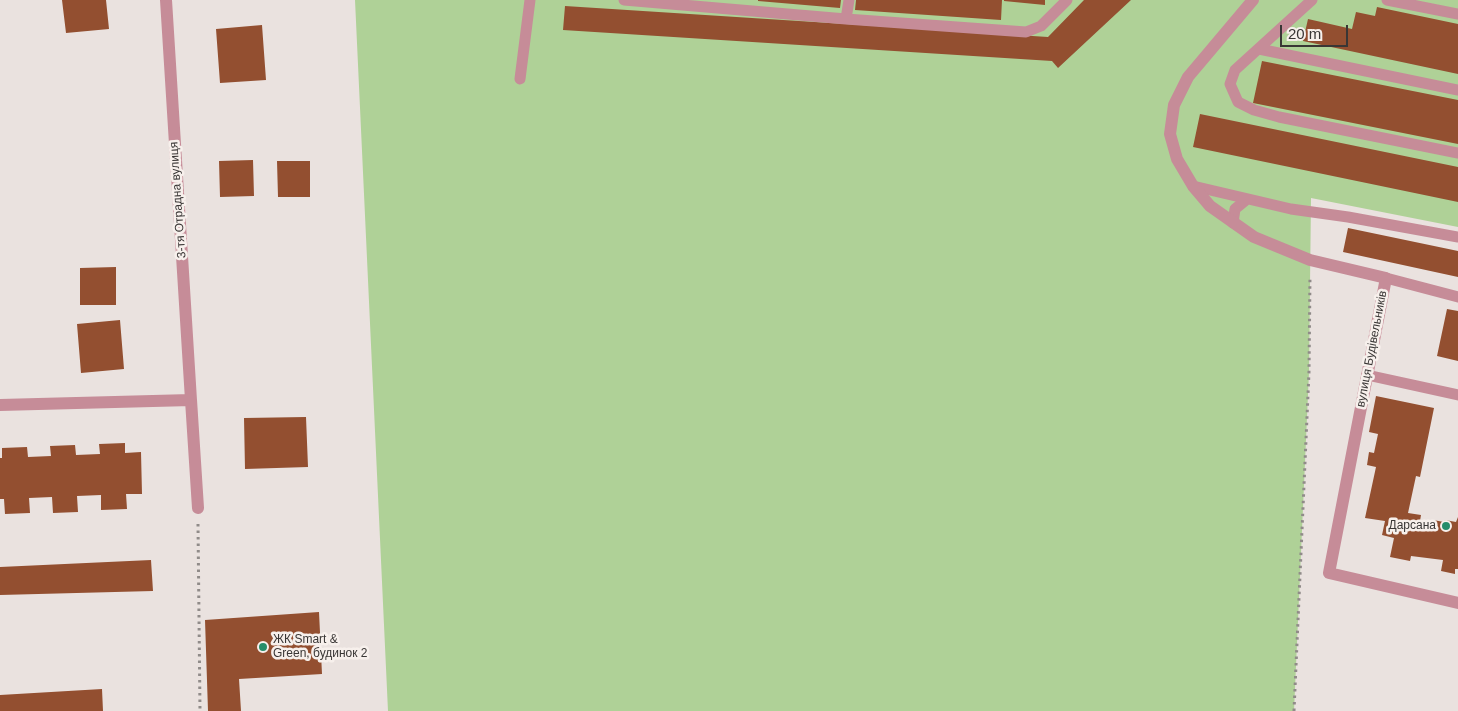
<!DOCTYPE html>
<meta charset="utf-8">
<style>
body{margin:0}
#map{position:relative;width:1458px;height:711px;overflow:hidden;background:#eae2df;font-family:Arial,sans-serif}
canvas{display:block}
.scale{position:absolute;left:1280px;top:25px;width:68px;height:22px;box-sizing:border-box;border:2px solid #393635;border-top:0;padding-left:6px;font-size:15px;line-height:18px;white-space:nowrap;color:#393635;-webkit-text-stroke:4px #f7f0ec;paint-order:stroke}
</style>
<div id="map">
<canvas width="1458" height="711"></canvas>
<div class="scale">20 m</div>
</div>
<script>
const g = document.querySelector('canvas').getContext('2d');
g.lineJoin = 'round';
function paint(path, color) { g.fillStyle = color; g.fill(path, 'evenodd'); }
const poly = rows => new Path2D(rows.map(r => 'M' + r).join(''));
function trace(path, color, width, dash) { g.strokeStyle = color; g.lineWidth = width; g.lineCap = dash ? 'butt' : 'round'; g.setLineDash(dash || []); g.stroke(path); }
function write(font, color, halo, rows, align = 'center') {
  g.font = font + ' Arial,sans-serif'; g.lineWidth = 5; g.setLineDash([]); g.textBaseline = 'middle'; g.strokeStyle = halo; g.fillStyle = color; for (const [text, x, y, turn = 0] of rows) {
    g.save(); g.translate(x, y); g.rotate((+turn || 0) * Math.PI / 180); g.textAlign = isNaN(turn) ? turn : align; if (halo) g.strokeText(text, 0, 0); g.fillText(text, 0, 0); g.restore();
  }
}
const green = poly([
 [355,0,1458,0,1458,227,1311,198,1309,372,1294,711,388,711]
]);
const building = poly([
 [62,0,106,0,109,29,66,33],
 [758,0,841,0,840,8,758,1],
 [856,0,1002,0,1001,20,855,10],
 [1004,0,1045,0,1045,5,1004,1],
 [1084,0,1131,0,1058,68,1052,61,563,30,565,6,1048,37],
 [1377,7,1458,24,1458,74,1303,41,1308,19,1352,29,1356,12,1375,16],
 [262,25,266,80,220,83,216,29],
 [1262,61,1458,100,1458,144,1253,103],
 [1200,114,1458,167,1458,202,1193,147],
 [253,160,254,196,220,197,219,161],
 [277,161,310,161,310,197,278,197],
 [1348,228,1458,251,1458,277,1343,252],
 [116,267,116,305,80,305,80,268],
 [1447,309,1458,311,1458,361,1437,356],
 [120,320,124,369,81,373,77,324],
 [1376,396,1434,408,1420,477,1416,476,1408,513,1421,515,1420,521,1433,523,1433,520,1444,522,1445,520,1456,522,1458,517,1458,569,1455,569,1455,574,1441,571,1443,560,1411,556,1410,561,1390,557,1394,538,1382,535,1385,521,1365,518,1376,467,1367,465,1369,452,1374,453,1378,434,1369,432],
 [306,417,308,467,245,469,244,418],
 [125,443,125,453,141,452,142,494,126,494,127,509,101,510,101,495,77,496,78,512,53,513,52,497,29,498,30,513,5,514,4,499,0,499,0,458,2,458,2,448,27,447,28,457,51,456,50,446,75,445,76,455,100,454,99,444],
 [151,560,153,591,0,595,0,567],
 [319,612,322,674,239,679,241,711,208,711,205,620],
 [102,689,103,711,0,711,0,695]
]);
const path = poly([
 [198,524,200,711],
 [1294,711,1309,372,1310,277]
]);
const lane = poly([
 [624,0,846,19,1026,32,1041,26,1067,0],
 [1312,0,1235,70,1230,84,1238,102,1254,110,1279,117,1458,153],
 [1387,0,1458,14],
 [846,19,849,0],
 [1259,49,1458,90],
 [520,79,530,0],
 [1193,186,1291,209,1348,217,1458,237],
 [1233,223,1235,209,1246,200],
 [1386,278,1458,297],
 [1367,375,1458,395]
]);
const street = poly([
 [166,0,191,400],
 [1253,0,1188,77,1174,105,1170,134,1177,159,1193,186,1210,206,1254,237,1310,260,1386,278,1329,573,1458,603],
 [0,405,191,400,198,508]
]);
const markers = [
 [1446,526,5,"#258d6a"],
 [263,647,5,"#258d6a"]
];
const streetNames = [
 ["3-тя Отрадна вулиця",178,200,-94],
 ["вулиця Будівельників",1372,349,-79]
];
const poiNames = [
 ["Дарсана",1436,526],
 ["ЖК Smart &",273,640,"left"],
 ["Green, будинок 2",273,654,"left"]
];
paint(green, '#afd197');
paint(building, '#934f30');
trace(path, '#908b89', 3, [2.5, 4]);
trace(lane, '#c68c98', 11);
trace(street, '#c68c98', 12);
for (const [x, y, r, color] of markers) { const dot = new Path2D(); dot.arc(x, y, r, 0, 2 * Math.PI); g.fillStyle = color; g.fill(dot); trace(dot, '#f7f0ec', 2); }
write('12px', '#393635', '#f7f0ec', streetNames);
write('12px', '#393635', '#f7f0ec', poiNames, 'right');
</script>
